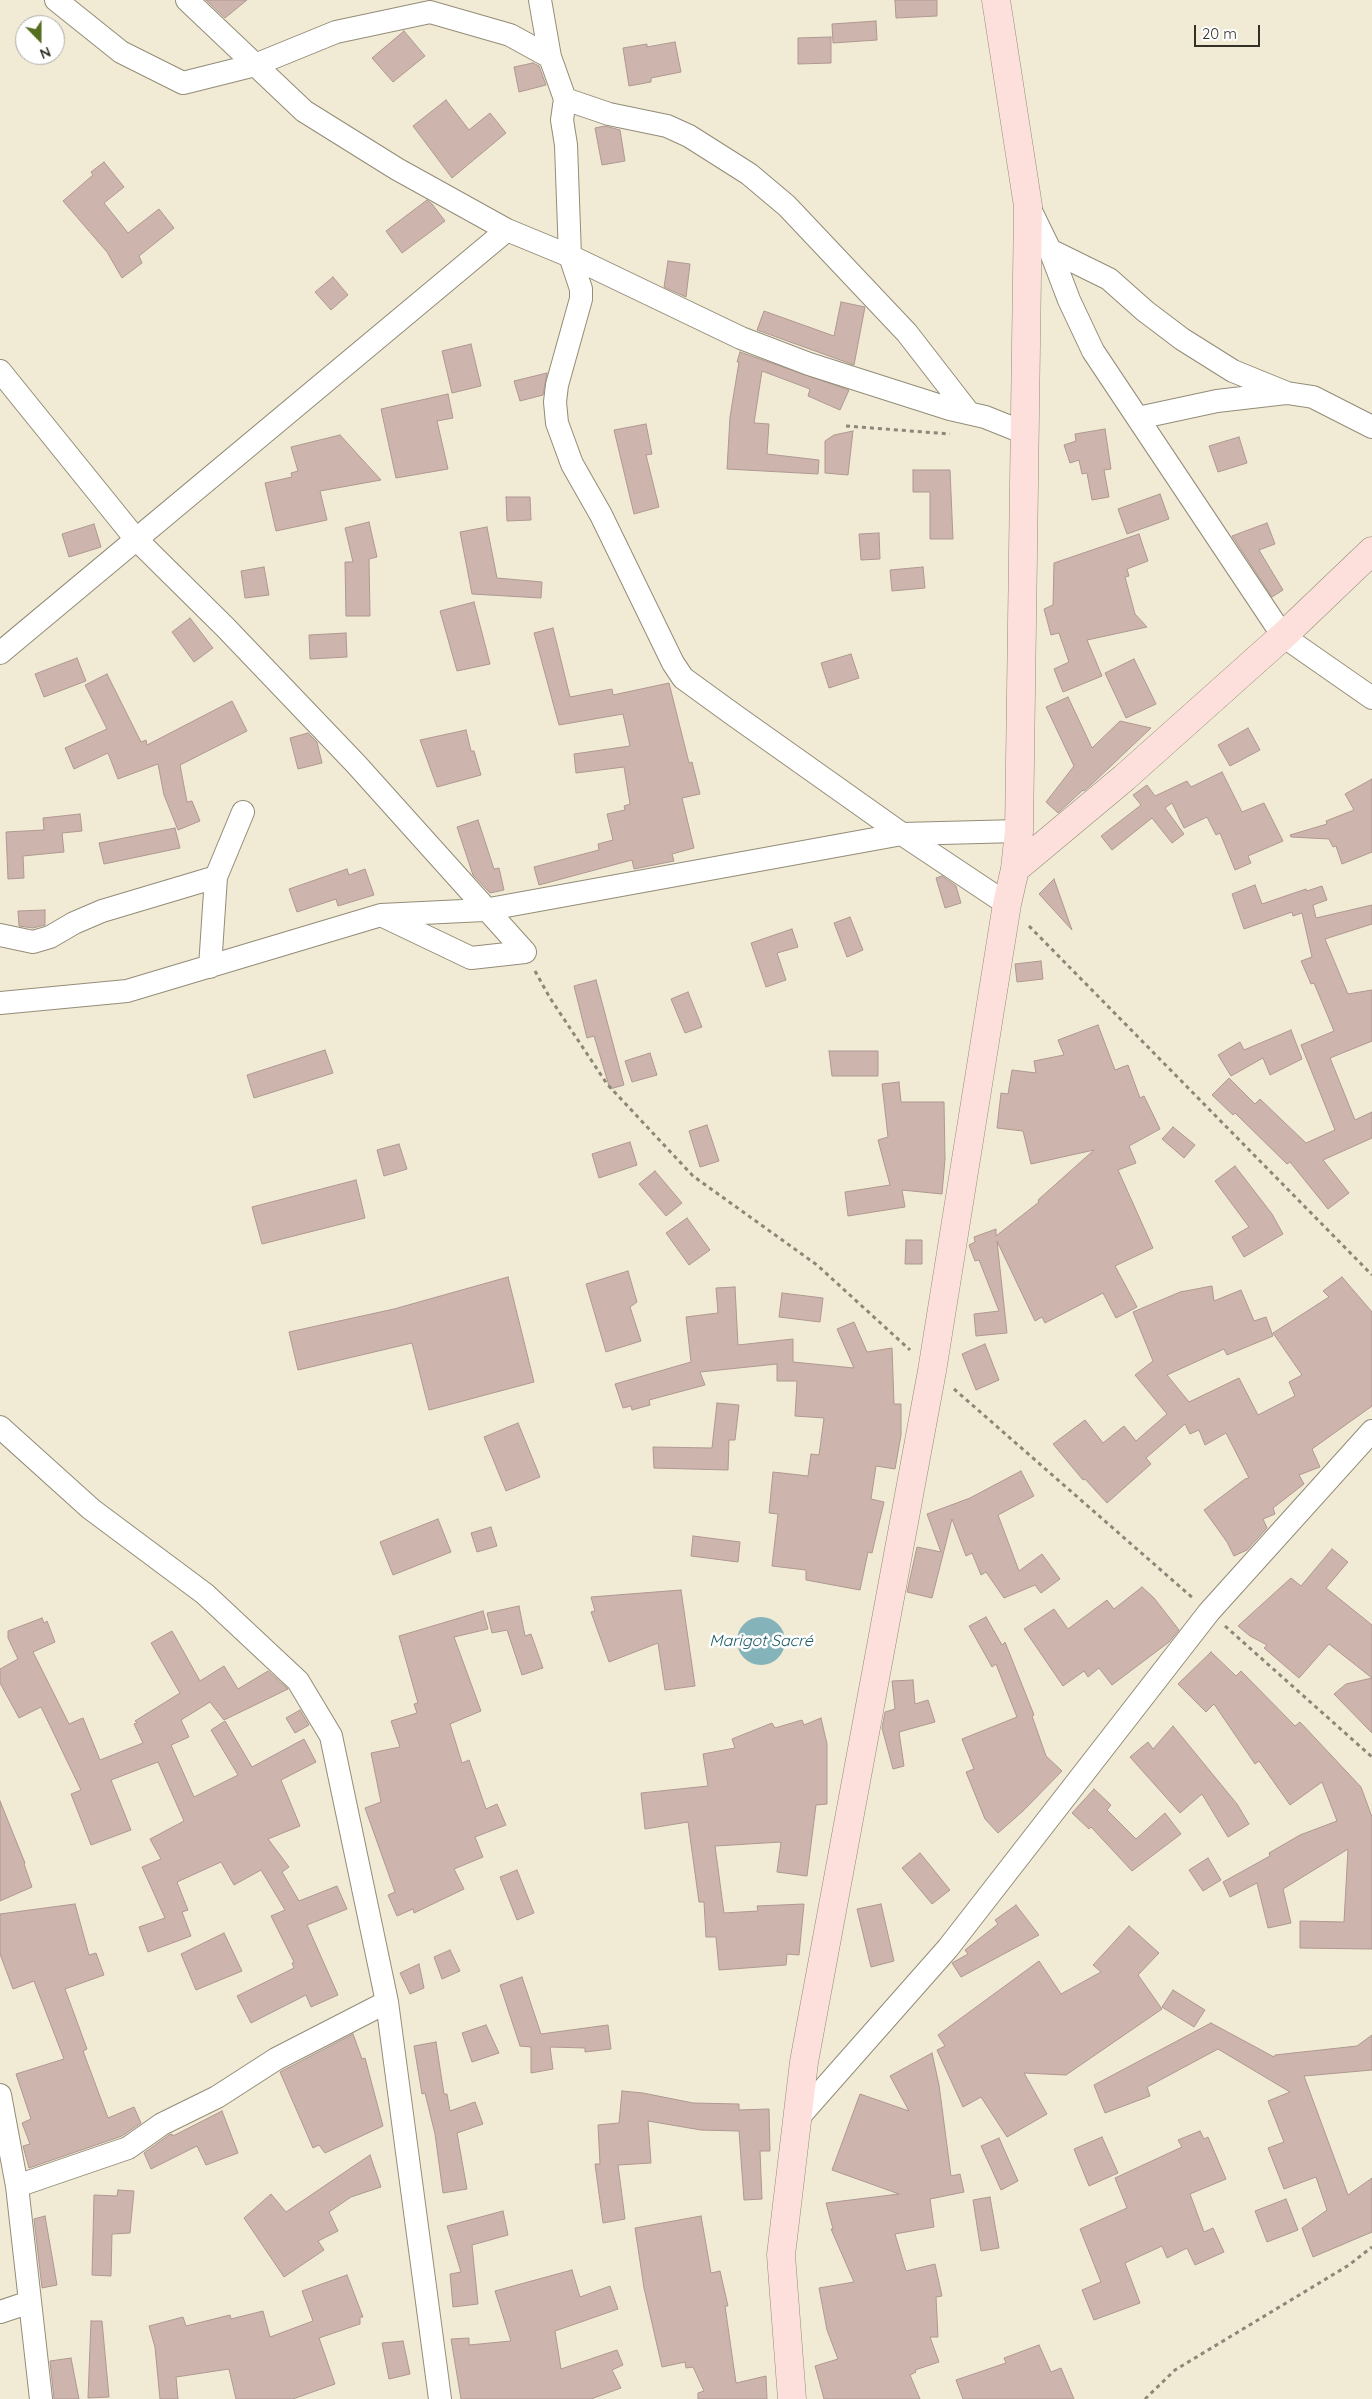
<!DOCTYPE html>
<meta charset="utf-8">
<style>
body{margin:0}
#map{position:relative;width:1372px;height:2399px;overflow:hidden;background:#f1ead4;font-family:Quicksand,sans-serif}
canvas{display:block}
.north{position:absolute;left:15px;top:15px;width:50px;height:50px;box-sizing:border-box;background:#fff;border:1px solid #adaca9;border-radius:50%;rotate:158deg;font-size:14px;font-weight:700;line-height:20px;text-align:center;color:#333028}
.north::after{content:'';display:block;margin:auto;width:18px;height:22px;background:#556e20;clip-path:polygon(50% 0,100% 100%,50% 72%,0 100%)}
.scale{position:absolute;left:1194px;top:25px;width:66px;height:22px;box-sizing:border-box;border:2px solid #333028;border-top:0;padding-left:6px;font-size:15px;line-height:18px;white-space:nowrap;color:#333028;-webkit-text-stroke:4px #fff;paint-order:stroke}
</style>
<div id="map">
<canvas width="1372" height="2399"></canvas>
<div class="north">N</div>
<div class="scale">20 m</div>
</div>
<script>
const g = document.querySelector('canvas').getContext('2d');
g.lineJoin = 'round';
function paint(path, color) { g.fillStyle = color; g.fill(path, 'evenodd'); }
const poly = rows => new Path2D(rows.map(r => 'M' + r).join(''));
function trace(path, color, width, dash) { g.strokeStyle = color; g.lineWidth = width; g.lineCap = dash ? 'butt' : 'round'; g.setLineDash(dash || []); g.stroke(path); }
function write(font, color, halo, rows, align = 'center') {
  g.font = font + ' Quicksand,sans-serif'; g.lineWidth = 5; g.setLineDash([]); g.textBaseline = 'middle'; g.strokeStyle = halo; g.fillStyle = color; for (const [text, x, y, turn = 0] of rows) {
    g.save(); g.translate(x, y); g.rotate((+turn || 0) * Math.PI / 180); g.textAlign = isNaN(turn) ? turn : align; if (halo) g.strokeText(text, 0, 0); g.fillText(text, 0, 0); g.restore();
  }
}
const water = poly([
 '737 1641a24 24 0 1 1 48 0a24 24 0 1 1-48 0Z'
]);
const building = poly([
 [206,0,247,0,225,18,206,0],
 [895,0,937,0,937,16,896,18,895,0],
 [876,21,877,40,833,43,832,24,876,21],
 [404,31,425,56,393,82,372,58,404,31],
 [831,37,831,63,798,64,798,38,831,37],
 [675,42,681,72,651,78,651,82,629,86,623,48,647,44,647,47,675,42],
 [533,63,539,66,546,85,519,92,514,67,533,63],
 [446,100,469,130,490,113,506,133,452,178,413,126,446,100],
 [605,126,620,130,625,161,602,165,595,128,605,126],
 [104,162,124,187,104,203,128,233,159,209,174,228,139,256,142,263,122,278,107,252,63,201,93,175,91,172,104,162],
 [427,200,432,204,445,221,402,253,386,231,427,200],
 [668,261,690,264,686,297,664,287,668,261],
 [333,277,348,295,331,310,315,292,333,277],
 [841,302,865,307,854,365,757,330,764,311,834,336,841,302],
 [471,344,481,386,452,393,442,351,471,344],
 [740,352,849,390,840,410,808,396,810,389,762,371,754,423,769,424,767,454,819,460,818,474,727,469,730,417,739,362,737,362,740,352],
 [547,373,543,395,520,401,514,381,547,373],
 [448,394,453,418,437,421,448,469,396,478,381,409,448,394],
 [646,424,652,454,646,455,659,507,634,514,614,430,646,424],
 [1105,429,1111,469,1104,470,1109,497,1092,500,1087,473,1082,474,1079,460,1070,463,1064,445,1076,441,1075,434,1105,429],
 [853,431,848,475,825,473,825,441,834,435,853,431],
 [340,435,381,480,320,491,327,520,276,531,265,483,292,477,291,473,298,471,291,447,340,435],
 [1239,437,1247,463,1218,472,1209,446,1239,437],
 [913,470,950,470,953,539,930,539,930,492,913,492,913,470],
 [1160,494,1169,519,1127,534,1118,509,1160,494],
 [506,497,530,497,531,520,507,521,506,497],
 [369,522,377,557,369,559,370,616,346,616,345,562,353,562,345,528,369,522],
 [1267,523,1275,544,1259,550,1283,590,1272,597,1232,536,1267,523],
 [94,524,101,547,69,557,62,534,94,524],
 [487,527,497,578,542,582,541,598,472,594,460,532,487,527],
 [879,533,880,559,861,560,859,534,879,533],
 [1139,534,1148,561,1127,569,1129,576,1125,577,1135,614,1147,627,1087,640,1102,676,1063,692,1054,669,1069,662,1059,633,1051,635,1044,609,1053,605,1054,563,1139,534],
 [264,567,269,595,245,598,241,571,264,567],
 [923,567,925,588,892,591,890,570,923,567],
 [474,602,490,664,457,671,440,611,474,602],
 [190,618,213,648,194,662,172,632,190,618],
 [553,628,570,697,612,689,613,695,669,683,689,763,692,762,700,794,682,798,694,848,672,854,674,861,634,869,632,860,539,885,534,867,599,850,598,844,613,840,607,814,625,810,624,806,630,804,624,767,576,773,574,754,630,746,623,714,559,725,534,633,553,628],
 [346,633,347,657,310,659,309,635,346,633],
 [851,654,859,678,829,688,821,663,851,654],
 [77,658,86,681,44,697,35,674,77,658],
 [1134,659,1156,704,1126,718,1105,673,1134,659],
 [107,674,141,742,146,740,147,745,232,701,247,731,180,765,187,802,192,801,200,821,178,830,164,795,158,764,118,779,108,753,74,769,65,748,107,729,85,685,107,674],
 [1068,697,1092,748,1120,721,1151,728,1092,784,1084,791,1083,790,1058,813,1046,802,1074,766,1046,707,1068,697],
 [1248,728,1260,750,1230,766,1218,745,1248,728],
 [466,730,471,751,474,751,481,775,437,787,420,740,466,730],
 [308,733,317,742,322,763,298,769,290,738,308,733],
 [1222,772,1242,812,1264,803,1283,841,1248,856,1251,863,1235,870,1220,833,1216,835,1207,817,1184,828,1172,803,1165,808,1184,834,1172,843,1152,818,1112,850,1101,836,1141,805,1133,795,1147,785,1155,796,1187,781,1191,787,1222,772],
 [1372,779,1372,852,1342,864,1336,846,1333,847,1329,839,1291,837,1290,835,1327,824,1326,821,1354,810,1345,794,1372,779],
 [80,814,82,831,62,833,64,852,23,856,24,878,8,879,6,832,44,830,43,818,80,814],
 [478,820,494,869,499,868,504,890,490,893,473,875,457,827,478,820],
 [175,828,180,848,104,864,99,843,175,828],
 [347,869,349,875,365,869,374,895,338,906,336,899,297,912,289,889,347,869],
 [942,876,956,886,961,903,945,908,936,878,942,876],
 [1054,879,1072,930,1039,894,1054,879],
 [1255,885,1262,904,1306,889,1307,891,1322,886,1327,900,1313,905,1316,918,1372,905,1372,924,1325,939,1348,994,1372,990,1372,1041,1330,1058,1355,1120,1372,1112,1372,1138,1323,1160,1349,1193,1328,1209,1290,1162,1287,1164,1235,1113,1233,1115,1212,1095,1229,1078,1255,1104,1260,1099,1306,1143,1335,1130,1301,1045,1334,1031,1314,983,1311,984,1301,961,1312,957,1302,913,1293,916,1292,912,1244,929,1232,894,1255,885],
 [45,910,45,925,33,928,19,926,18,911,45,910],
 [850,917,863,950,847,957,834,923,850,917],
 [792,929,798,947,777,953,786,980,766,987,751,943,792,929],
 [1041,961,1043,979,1017,982,1015,964,1041,961],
 [596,980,624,1085,610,1089,594,1036,587,1038,574,986,596,980],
 [688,992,702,1027,685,1033,671,999,688,992],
 [1098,1025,1115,1070,1128,1065,1140,1098,1144,1096,1160,1129,1129,1146,1136,1163,1118,1170,1153,1248,1115,1266,1137,1307,1116,1318,1103,1293,1045,1323,1042,1317,1035,1321,997,1241,1007,1333,976,1336,974,1314,999,1311,979,1260,975,1261,969,1245,975,1242,974,1237,996,1229,996,1236,1039,1202,1038,1200,1094,1150,1031,1164,1023,1131,997,1128,1001,1093,1008,1094,1012,1070,1036,1073,1034,1061,1064,1055,1058,1040,1098,1025],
 [1291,1030,1302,1059,1270,1075,1263,1058,1231,1076,1218,1055,1240,1042,1244,1050,1291,1030],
 [325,1050,333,1073,254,1098,247,1075,325,1050],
 [829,1051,878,1051,878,1076,832,1076,829,1051],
 [650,1053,657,1075,632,1082,625,1061,650,1053],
 [899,1082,901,1102,944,1102,945,1159,942,1194,902,1190,905,1207,848,1216,845,1192,890,1185,878,1140,888,1137,882,1084,899,1082],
 [707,1125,719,1161,700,1167,689,1131,707,1125],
 [1173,1127,1195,1145,1184,1158,1162,1139,1173,1127],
 [630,1142,637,1165,599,1178,592,1154,630,1142],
 [399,1144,407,1169,384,1176,377,1150,399,1144],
 [1235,1166,1272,1214,1283,1234,1244,1257,1232,1237,1249,1227,1215,1181,1235,1166],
 [655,1171,682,1203,666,1216,639,1184,655,1171],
 [356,1180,365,1218,262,1244,252,1207,356,1180],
 [687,1218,710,1250,689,1265,666,1233,687,1218],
 [906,1240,922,1240,922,1264,905,1264,906,1240],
 [628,1271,637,1302,630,1307,641,1341,606,1352,586,1284,628,1271],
 [508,1277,534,1382,429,1410,412,1343,298,1370,289,1332,394,1309,508,1277],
 [1342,1277,1372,1312,1372,1406,1312,1449,1320,1467,1299,1475,1304,1484,1273,1508,1275,1514,1263,1519,1267,1528,1247,1550,1234,1556,1227,1542,1204,1510,1245,1479,1249,1478,1226,1433,1205,1445,1199,1430,1190,1434,1185,1424,1146,1458,1151,1464,1107,1503,1085,1479,1083,1480,1053,1444,1085,1420,1103,1443,1124,1426,1136,1441,1167,1414,1135,1375,1153,1361,1133,1312,1180,1292,1212,1286,1214,1301,1241,1290,1254,1321,1266,1317,1273,1336,1227,1355,1224,1349,1167,1375,1189,1402,1239,1378,1258,1415,1295,1396,1289,1382,1302,1375,1273,1333,1329,1297,1323,1291,1342,1277],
 [735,1287,738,1345,793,1339,793,1362,854,1368,837,1329,854,1322,867,1352,892,1348,894,1404,901,1404,901,1435,895,1469,876,1466,871,1499,884,1502,872,1553,868,1552,860,1590,806,1580,806,1570,772,1566,778,1514,769,1513,773,1472,808,1476,811,1454,819,1455,824,1418,795,1416,797,1381,777,1381,777,1364,700,1372,705,1385,649,1400,650,1405,632,1410,631,1406,623,1408,615,1384,691,1362,686,1317,718,1313,716,1288,735,1287],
 [782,1293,823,1298,820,1322,779,1317,782,1293],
 [985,1344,999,1380,976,1390,962,1354,985,1344],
 [717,1403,739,1405,735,1440,729,1440,728,1470,654,1468,653,1447,712,1448,717,1403],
 [518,1423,540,1477,506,1491,484,1437,518,1423],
 [1021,1471,1034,1496,998,1515,1019,1571,1042,1554,1060,1579,1041,1593,1035,1585,1004,1598,986,1572,981,1575,972,1553,966,1556,952,1519,932,1598,907,1592,917,1547,941,1552,927,1514,970,1498,1021,1471],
 [438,1519,451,1552,393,1575,380,1542,438,1519],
 [491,1527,497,1546,477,1552,471,1533,491,1527],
 [693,1536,740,1542,738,1562,691,1556,693,1536],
 [1332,1549,1348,1562,1326,1588,1372,1625,1372,1678,1329,1644,1299,1678,1264,1648,1267,1645,1250,1636,1238,1626,1291,1578,1301,1586,1332,1549],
 [1142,1587,1154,1598,1179,1630,1169,1642,1112,1685,1099,1668,1088,1677,1084,1671,1063,1686,1024,1629,1054,1609,1068,1629,1107,1600,1114,1609,1142,1587],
 [681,1590,695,1686,665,1690,658,1643,609,1662,591,1612,595,1611,591,1597,681,1590],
 [519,1606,525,1636,531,1634,543,1668,522,1675,507,1630,492,1633,487,1613,519,1606],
 [483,1611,488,1629,454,1637,481,1711,450,1724,462,1763,469,1760,486,1809,497,1804,506,1825,475,1837,483,1857,454,1869,464,1889,414,1913,413,1909,397,1916,388,1895,395,1892,365,1808,381,1802,371,1753,400,1747,391,1721,417,1713,414,1704,418,1703,399,1636,483,1611],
 [986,1617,1002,1645,1005,1642,1034,1715,1032,1716,1046,1756,1062,1771,1023,1811,998,1833,985,1819,966,1772,974,1769,962,1739,1017,1717,996,1664,992,1667,969,1626,986,1617],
 [42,1618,44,1623,47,1621,55,1642,33,1652,69,1724,83,1718,100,1760,143,1743,134,1724,137,1723,135,1721,180,1693,151,1643,172,1631,200,1681,224,1666,238,1689,268,1671,288,1689,224,1720,210,1702,181,1720,189,1737,171,1745,194,1797,238,1775,211,1730,225,1721,252,1767,304,1739,316,1762,281,1780,300,1826,268,1839,289,1867,282,1872,299,1901,337,1886,347,1909,307,1925,338,1995,311,2007,306,1995,251,2023,237,1996,294,1968,292,1963,294,1962,271,1916,285,1910,261,1870,234,1885,221,1862,177,1882,188,1910,182,1912,191,1936,148,1952,139,1927,165,1918,142,1867,161,1859,150,1839,184,1821,158,1762,111,1780,131,1830,91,1845,71,1794,81,1790,41,1707,19,1718,0,1683,0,1669,18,1659,8,1638,8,1631,42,1618],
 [1211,1652,1236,1676,1241,1671,1295,1726,1300,1722,1361,1787,1372,1817,1372,1949,1300,1948,1300,1921,1344,1922,1348,1849,1283,1889,1291,1923,1268,1928,1257,1883,1230,1897,1223,1882,1270,1856,1269,1853,1300,1835,1337,1821,1322,1782,1290,1805,1259,1761,1255,1764,1214,1704,1206,1712,1178,1684,1211,1652],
 [1372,1678,1372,1733,1334,1694,1346,1684,1372,1678],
 [913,1680,915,1704,928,1700,935,1722,899,1732,904,1766,893,1769,882,1728,885,1712,895,1709,892,1681,913,1680],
 [300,1710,309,1725,295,1733,286,1718,300,1710],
 [821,1718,827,1744,827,1804,816,1805,807,1876,777,1872,781,1842,715,1846,724,1913,758,1911,757,1906,804,1904,799,1955,787,1954,786,1965,719,1970,716,1937,706,1937,704,1902,699,1902,688,1822,645,1829,641,1793,708,1786,703,1754,735,1748,732,1739,772,1723,775,1728,802,1720,804,1725,821,1718],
 [1173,1726,1237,1804,1249,1824,1228,1837,1202,1794,1180,1813,1130,1757,1148,1742,1153,1749,1173,1726],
 [1094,1789,1111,1805,1107,1810,1136,1839,1165,1813,1181,1834,1132,1871,1091,1827,1089,1829,1072,1813,1094,1789],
 [0,1801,25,1863,24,1864,32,1887,0,1901,0,1801],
 [920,1853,950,1890,932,1904,902,1868,920,1853],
 [1208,1858,1221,1880,1203,1891,1189,1870,1208,1858],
 [517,1870,534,1913,517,1920,500,1877,517,1870],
 [75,1904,89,1955,96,1953,104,1975,65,1989,87,2049,83,2051,108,2118,134,2107,141,2123,122,2136,29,2168,23,2146,30,2144,22,2123,31,2119,16,2074,64,2059,34,1981,13,1989,0,1954,0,1914,75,1904],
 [881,1904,894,1961,871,1967,857,1909,881,1904],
 [1016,1905,1039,1935,961,1977,952,1963,968,1954,965,1950,998,1924,995,1920,1016,1905],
 [1129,1926,1159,1953,1138,1975,1162,2009,1066,2075,1024,2073,1047,2114,1007,2137,981,2097,963,2107,937,2050,945,2046,938,2035,1039,1961,1061,1994,1101,1972,1093,1965,1129,1926],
 [224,1933,242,1971,196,1990,181,1954,224,1933],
 [450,1950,460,1971,442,1979,434,1957,450,1950],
 [419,1964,424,1988,410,1994,400,1973,419,1964],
 [522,1977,541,2034,608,2025,611,2049,585,2052,585,2048,550,2047,553,2069,531,2073,531,2047,520,2046,500,1985,522,1977],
 [1173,1990,1205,2010,1194,2027,1162,2007,1173,1990],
 [1211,2023,1274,2057,1275,2055,1357,2046,1372,2035,1372,2070,1304,2076,1348,2195,1372,2178,1372,2232,1313,2257,1302,2228,1327,2210,1316,2177,1284,2189,1268,2148,1284,2142,1268,2101,1290,2092,1218,2049,1147,2087,1150,2096,1105,2113,1094,2085,1211,2023],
 [486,2025,499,2053,472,2062,462,2033,486,2025],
 [353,2034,362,2059,365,2058,383,2126,325,2153,319,2145,313,2148,280,2072,353,2034],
 [436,2042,444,2094,447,2094,450,2111,475,2102,483,2124,457,2133,467,2189,443,2193,435,2134,425,2093,422,2094,414,2046,436,2042],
 [932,2053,939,2085,951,2176,960,2174,964,2192,930,2199,934,2227,895,2234,906,2271,935,2264,942,2296,936,2297,938,2337,930,2337,939,2362,915,2370,916,2372,910,2375,920,2399,824,2399,815,2366,838,2359,827,2330,819,2288,854,2282,831,2229,833,2229,826,2203,899,2194,832,2170,860,2094,909,2111,890,2076,932,2053],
 [622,2091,643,2093,693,2103,739,2104,739,2110,769,2109,770,2151,760,2151,762,2199,744,2200,739,2131,701,2130,648,2121,651,2163,618,2165,625,2219,603,2223,595,2164,600,2164,598,2125,619,2123,622,2091],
 [222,2111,238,2153,206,2165,197,2146,151,2169,144,2153,169,2135,172,2134,173,2136,222,2111],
 [1200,2131,1204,2139,1208,2137,1226,2179,1190,2194,1204,2232,1213,2228,1224,2252,1195,2265,1187,2248,1167,2258,1162,2246,1125,2263,1140,2303,1094,2320,1082,2290,1101,2282,1080,2229,1127,2208,1115,2178,1182,2147,1178,2140,1200,2131],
 [1102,2137,1118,2173,1089,2186,1074,2149,1102,2137],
 [999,2138,1018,2181,1001,2190,981,2146,999,2138],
 [370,2155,381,2187,351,2197,329,2212,338,2231,318,2241,324,2250,284,2277,244,2218,271,2194,286,2212,370,2155],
 [118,2190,134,2191,130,2233,112,2234,111,2276,92,2275,94,2195,117,2196,118,2190],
 [990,2197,999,2248,981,2251,973,2200,990,2197],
 [1286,2199,1298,2230,1267,2242,1255,2211,1286,2199],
 [503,2211,508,2235,472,2245,478,2304,453,2307,450,2274,461,2272,447,2226,503,2211],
 [45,2216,57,2285,42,2288,34,2219,45,2216],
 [701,2216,711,2273,720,2271,728,2306,725,2306,736,2383,766,2376,767,2399,698,2399,698,2393,704,2391,693,2367,686,2368,685,2362,662,2367,644,2288,635,2228,701,2216],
 [572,2270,580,2297,610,2286,618,2309,555,2331,561,2369,617,2350,623,2365,612,2370,621,2388,591,2399,461,2399,451,2339,469,2338,469,2345,511,2341,495,2291,572,2270],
 [347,2275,363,2317,360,2317,360,2324,319,2338,335,2384,293,2399,236,2399,229,2369,176,2377,178,2399,160,2399,155,2347,149,2326,183,2317,186,2326,230,2315,231,2319,263,2311,270,2337,313,2321,302,2291,347,2275],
 [91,2321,102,2321,109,2397,88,2398,91,2321],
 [403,2341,410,2374,389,2379,382,2343,403,2341],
 [1039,2345,1051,2372,1061,2368,1074,2399,963,2399,956,2380,1006,2363,1004,2358,1039,2345],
 [71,2358,79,2399,54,2399,50,2361,71,2358]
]);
const path = poly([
 [846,426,950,434],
 [1029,926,1372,1275],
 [535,971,550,998,607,1084,693,1176,817,1265,910,1350],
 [954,1389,1194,1599],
 [1225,1626,1372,1757],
 [1145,2399,1175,2370,1349,2265,1372,2247]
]);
const street = poly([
 [56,0,121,52,183,83,255,65,336,32,430,12,510,35,550,57],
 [187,0,304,111,397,169,507,230,570,256,741,338,809,364,950,409,985,417,1025,433],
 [540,0,550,57,565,99,562,120,566,145,570,256,581,289,581,299,557,385,555,402,557,423,572,464,601,515,673,663,683,678,734,715,902,834,1007,904],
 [565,99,609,114,667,126,689,136,749,174,787,206,907,333,969,413],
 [1029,207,1050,250,1069,300,1093,351,1283,636,1372,698],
 [1050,250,1109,279,1145,311,1182,339,1233,371,1287,393,1313,397,1372,427],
 [0,371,135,538,225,627,356,764,525,952],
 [1138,418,1217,401,1286,393],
 [0,653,507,230],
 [383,916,471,958,525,952],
 [0,935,33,942,50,937,74,923,102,911,216,877],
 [210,967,216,877,243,812],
 [0,1003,127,991,381,915,484,910,902,834,1019,831],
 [0,1427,91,1509,205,1594,298,1681,331,1736,387,2002,440,2399],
 [0,2095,17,2186,41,2399],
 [798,2118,948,1948,1209,1612,1372,1431],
 [17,2186,128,2148,162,2124,217,2097,276,2059,387,2002],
 [0,2312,30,2302]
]);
const secondary = poly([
 [1015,869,1124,778,1283,636,1372,551],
 [792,2399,781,2255,804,2062,932,1371,1007,904,1015,869,1019,831,1028,206,996,0]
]);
const waterNames = [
 ["Marigot Sacré",761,1641]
];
paint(water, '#85b3ba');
paint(building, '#cdb5ae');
trace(building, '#af9891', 1);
trace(street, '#938c78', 24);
trace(secondary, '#938c78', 29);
trace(path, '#8c8778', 3, [4, 4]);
trace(street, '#fff', 22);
trace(secondary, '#fde0db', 28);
write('italic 16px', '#1c5b64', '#fff', waterNames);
</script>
